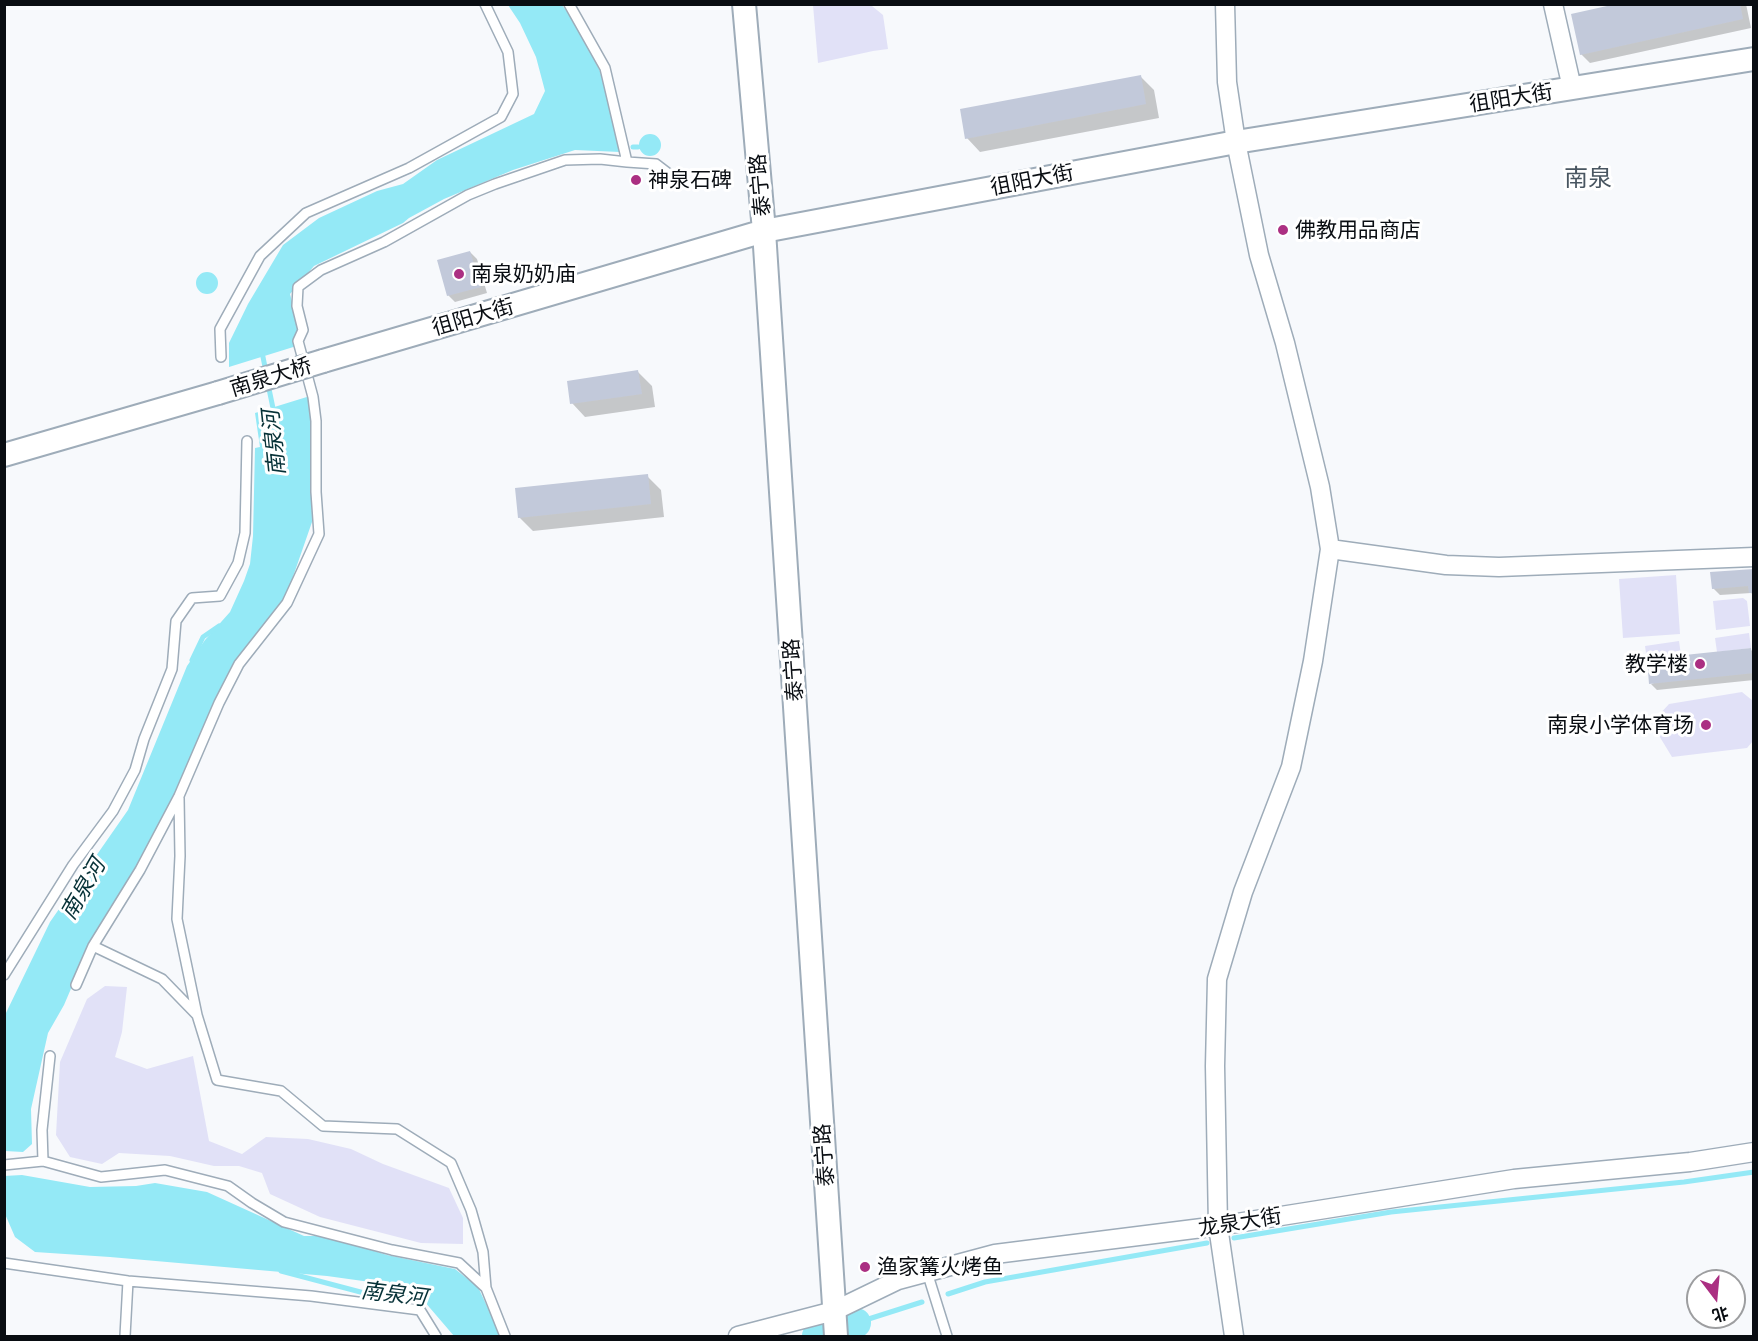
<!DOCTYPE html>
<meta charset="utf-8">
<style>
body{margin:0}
#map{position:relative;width:1758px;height:1341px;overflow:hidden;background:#f7f9fc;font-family:Commissioner,"Noto Sans SC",sans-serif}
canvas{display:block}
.frame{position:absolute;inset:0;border:6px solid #090d12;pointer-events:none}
.north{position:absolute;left:1686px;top:1269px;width:60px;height:60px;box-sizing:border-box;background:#fff;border:2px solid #9d9ea0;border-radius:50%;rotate:164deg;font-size:16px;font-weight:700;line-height:24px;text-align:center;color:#090d12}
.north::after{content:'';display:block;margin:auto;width:21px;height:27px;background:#ab2f82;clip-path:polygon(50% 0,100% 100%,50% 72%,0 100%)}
</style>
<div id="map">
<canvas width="1758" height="1341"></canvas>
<div class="frame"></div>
<div class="north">北</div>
</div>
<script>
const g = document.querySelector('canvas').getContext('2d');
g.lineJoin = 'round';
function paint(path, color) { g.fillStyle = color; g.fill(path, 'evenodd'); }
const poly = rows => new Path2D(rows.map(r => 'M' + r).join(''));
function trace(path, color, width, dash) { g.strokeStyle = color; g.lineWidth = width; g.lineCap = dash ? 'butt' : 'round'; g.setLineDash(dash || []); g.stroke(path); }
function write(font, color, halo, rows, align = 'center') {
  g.font = font + ' Commissioner,"Noto Sans SC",sans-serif'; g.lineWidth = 6; g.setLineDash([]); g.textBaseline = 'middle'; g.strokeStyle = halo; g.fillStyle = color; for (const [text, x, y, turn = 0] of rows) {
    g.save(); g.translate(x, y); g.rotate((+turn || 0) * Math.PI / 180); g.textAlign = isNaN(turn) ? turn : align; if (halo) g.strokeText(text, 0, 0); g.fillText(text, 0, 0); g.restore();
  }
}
const green = poly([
 [813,5,872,6,883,15,888,49,873,51,818,63],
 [1676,575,1680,634,1623,638,1619,579],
 [1743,598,1747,601,1750,626,1716,630,1713,601],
 [1749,633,1751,648,1717,652,1715,638],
 [1679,641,1681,655,1647,660,1645,646],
 [1742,692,1753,701,1753,741,1747,748,1672,757,1658,734,1658,716,1669,704],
 [105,986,127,987,122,1032,115,1057,147,1069,193,1056,209,1141,242,1154,266,1137,308,1139,351,1149,383,1164,449,1188,463,1218,463,1244,421,1243,320,1217,270,1194,262,1173,239,1166,214,1166,170,1156,119,1153,102,1164,70,1157,56,1135,60,1062,87,999]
]);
const water = poly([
 [508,5,562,5,574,21,600,71,620,152,575,150,513,170,444,199,409,218,403,223,314,266,290,294,303,344,229,367,229,343,248,304,283,245,319,218,377,191,403,184,437,160,534,114,545,91,536,57,520,23],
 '639 145a11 11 0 1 1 22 0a11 11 0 1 1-22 0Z',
 '196 283a11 11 0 1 1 22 0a11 11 0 1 1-22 0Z',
 [310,396,312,522,287,594,237,661,175,796,133,876,109,909,88,949,64,1005,48,1033,31,1109,32,1144,23,1152,5,1151,5,1015,50,922,128,810,187,666,205,640,230,612,244,581,250,564,253,536,255,448,260,447,255,413],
 [22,1175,90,1187,136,1186,155,1183,207,1192,304,1236,316,1236,342,1241,387,1255,455,1269,478,1287,501,1336,454,1336,424,1301,399,1286,327,1276,110,1257,35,1252,15,1237,5,1214,4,1176]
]);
const shadow = poly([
 [1623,4,1746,4,1751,28,1590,63,1581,54],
 [1140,76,1154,90,1159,118,980,152,967,138],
 [470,252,477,259,487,293,455,302,448,295],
 [638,372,652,386,655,407,585,417,572,403],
 [647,476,661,490,664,517,533,531,519,517],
 [1754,571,1754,595,1751,593,1720,595,1713,588],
 [1750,649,1754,653,1754,680,1657,690,1651,684]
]);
const stream = poly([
 [633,147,638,147],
 [262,352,266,372],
 [268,384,274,413],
 [192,660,203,637,219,626],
 [1234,1238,1391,1212,1684,1182,1754,1172],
 [281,1271,368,1294,419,1295],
 [948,1294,985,1282,1207,1243],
 [856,1323,922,1302]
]);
const river = poly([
 [817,1336,856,1323]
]);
const building = poly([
 [1616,4,1740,4,1743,19,1580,55,1571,14],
 [1141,75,1146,104,965,139,960,109],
 [470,251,481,287,447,296,437,260],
 [638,370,642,394,570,404,567,381],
 [648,474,651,504,518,518,515,488],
 [1754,569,1754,593,1749,593,1748,586,1712,589,1710,572],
 [1751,648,1754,673,1649,684,1647,659]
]);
const service = poly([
 [627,162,656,164,673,177],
 [221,357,220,329,260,256,306,213,409,168,501,117,513,94,508,52,485,4],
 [179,798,180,856,177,919,197,1015],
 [93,946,162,979,197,1015,217,1080,281,1091,323,1126,397,1129,451,1163,471,1210,483,1252,486,1288],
 [4,975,73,865,113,811,135,770,144,739,172,669,176,621,192,598,220,596,238,563,245,533,247,441],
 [76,985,93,946,140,870,179,796,219,703,239,664,287,603,319,534,316,492,316,421,313,397,298,341,303,330,297,306,298,287,321,270,384,242,468,195,495,184,565,160,600,159,627,162,605,68,569,4],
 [43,1161,42,1130,50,1056],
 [4,1165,43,1161,101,1177,165,1170,228,1186,252,1203,284,1222,392,1250,459,1263,486,1288,505,1336],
 [4,1263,128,1281,311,1296,420,1310,436,1336],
 [927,1272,947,1336],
 [125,1336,128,1281]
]);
const minor = poly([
 [1225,4,1227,82,1236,142,1259,255,1285,343,1320,487,1330,549,1313,661,1291,767,1243,892,1217,979,1215,1066,1218,1226,1234,1336],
 [1553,4,1572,88],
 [1330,549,1446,565,1499,567,1754,557],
 [738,1336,834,1311,898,1280,995,1254,1218,1226,1514,1179,1690,1162,1754,1152]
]);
const tertiary = poly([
 [744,4,764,231,836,1336],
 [323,361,764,231,1236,142,1754,59],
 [4,455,218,393]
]);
const tertiaryBridge = poly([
 [218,393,323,361]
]);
const markers = [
 [636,180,6,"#ab2f82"],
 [1283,230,6,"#ab2f82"],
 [459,274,6,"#ab2f82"],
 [1700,664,6,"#ab2f82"],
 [1706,725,6,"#ab2f82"],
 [865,1267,6,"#ab2f82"]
];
const streetNames = [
 ["徂阳大街",1511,98,-9],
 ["徂阳大街",1032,180,-11],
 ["泰宁路",760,185,-95],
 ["徂阳大街",473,317,-16],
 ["南泉大桥",271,377,-17],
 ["泰宁路",793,670,-94],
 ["泰宁路",824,1155,-94],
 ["龙泉大街",1240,1222,-9]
];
const poiNames = [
 ["神泉石碑",648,180],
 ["佛教用品商店",1295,230],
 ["南泉奶奶庙",471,274],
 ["教学楼",1688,664,"right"],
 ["南泉小学体育场",1694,725,"right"],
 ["渔家篝火烤鱼",877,1267]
];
const waterNames = [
 ["南泉河",274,443,-96],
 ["南泉河",83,889,-60],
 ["南泉河",394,1294,7]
];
const quarterNames = [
 ["南泉",1588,178]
];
paint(green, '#e1e1f7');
paint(water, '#94e9f6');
paint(shadow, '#0003');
trace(stream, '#94e9f6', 5);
trace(river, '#94e9f6', 30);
paint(building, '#c2c9da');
trace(service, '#9eacb9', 12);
trace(minor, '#9eacb9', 21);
trace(tertiary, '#9eacb9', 26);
trace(service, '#fff', 9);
trace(minor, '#fff', 18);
trace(tertiary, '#fff', 22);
trace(tertiaryBridge, '#9eacb9', 26, []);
trace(tertiaryBridge, '#fff', 22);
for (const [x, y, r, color] of markers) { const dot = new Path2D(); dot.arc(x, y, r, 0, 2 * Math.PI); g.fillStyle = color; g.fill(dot); trace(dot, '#fff', 2); }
write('21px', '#090d12', '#fff', streetNames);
write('21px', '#090d12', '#fff', poiNames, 'left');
write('italic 22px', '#063137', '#fff', waterNames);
write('24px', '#495661', '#fff', quarterNames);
</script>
